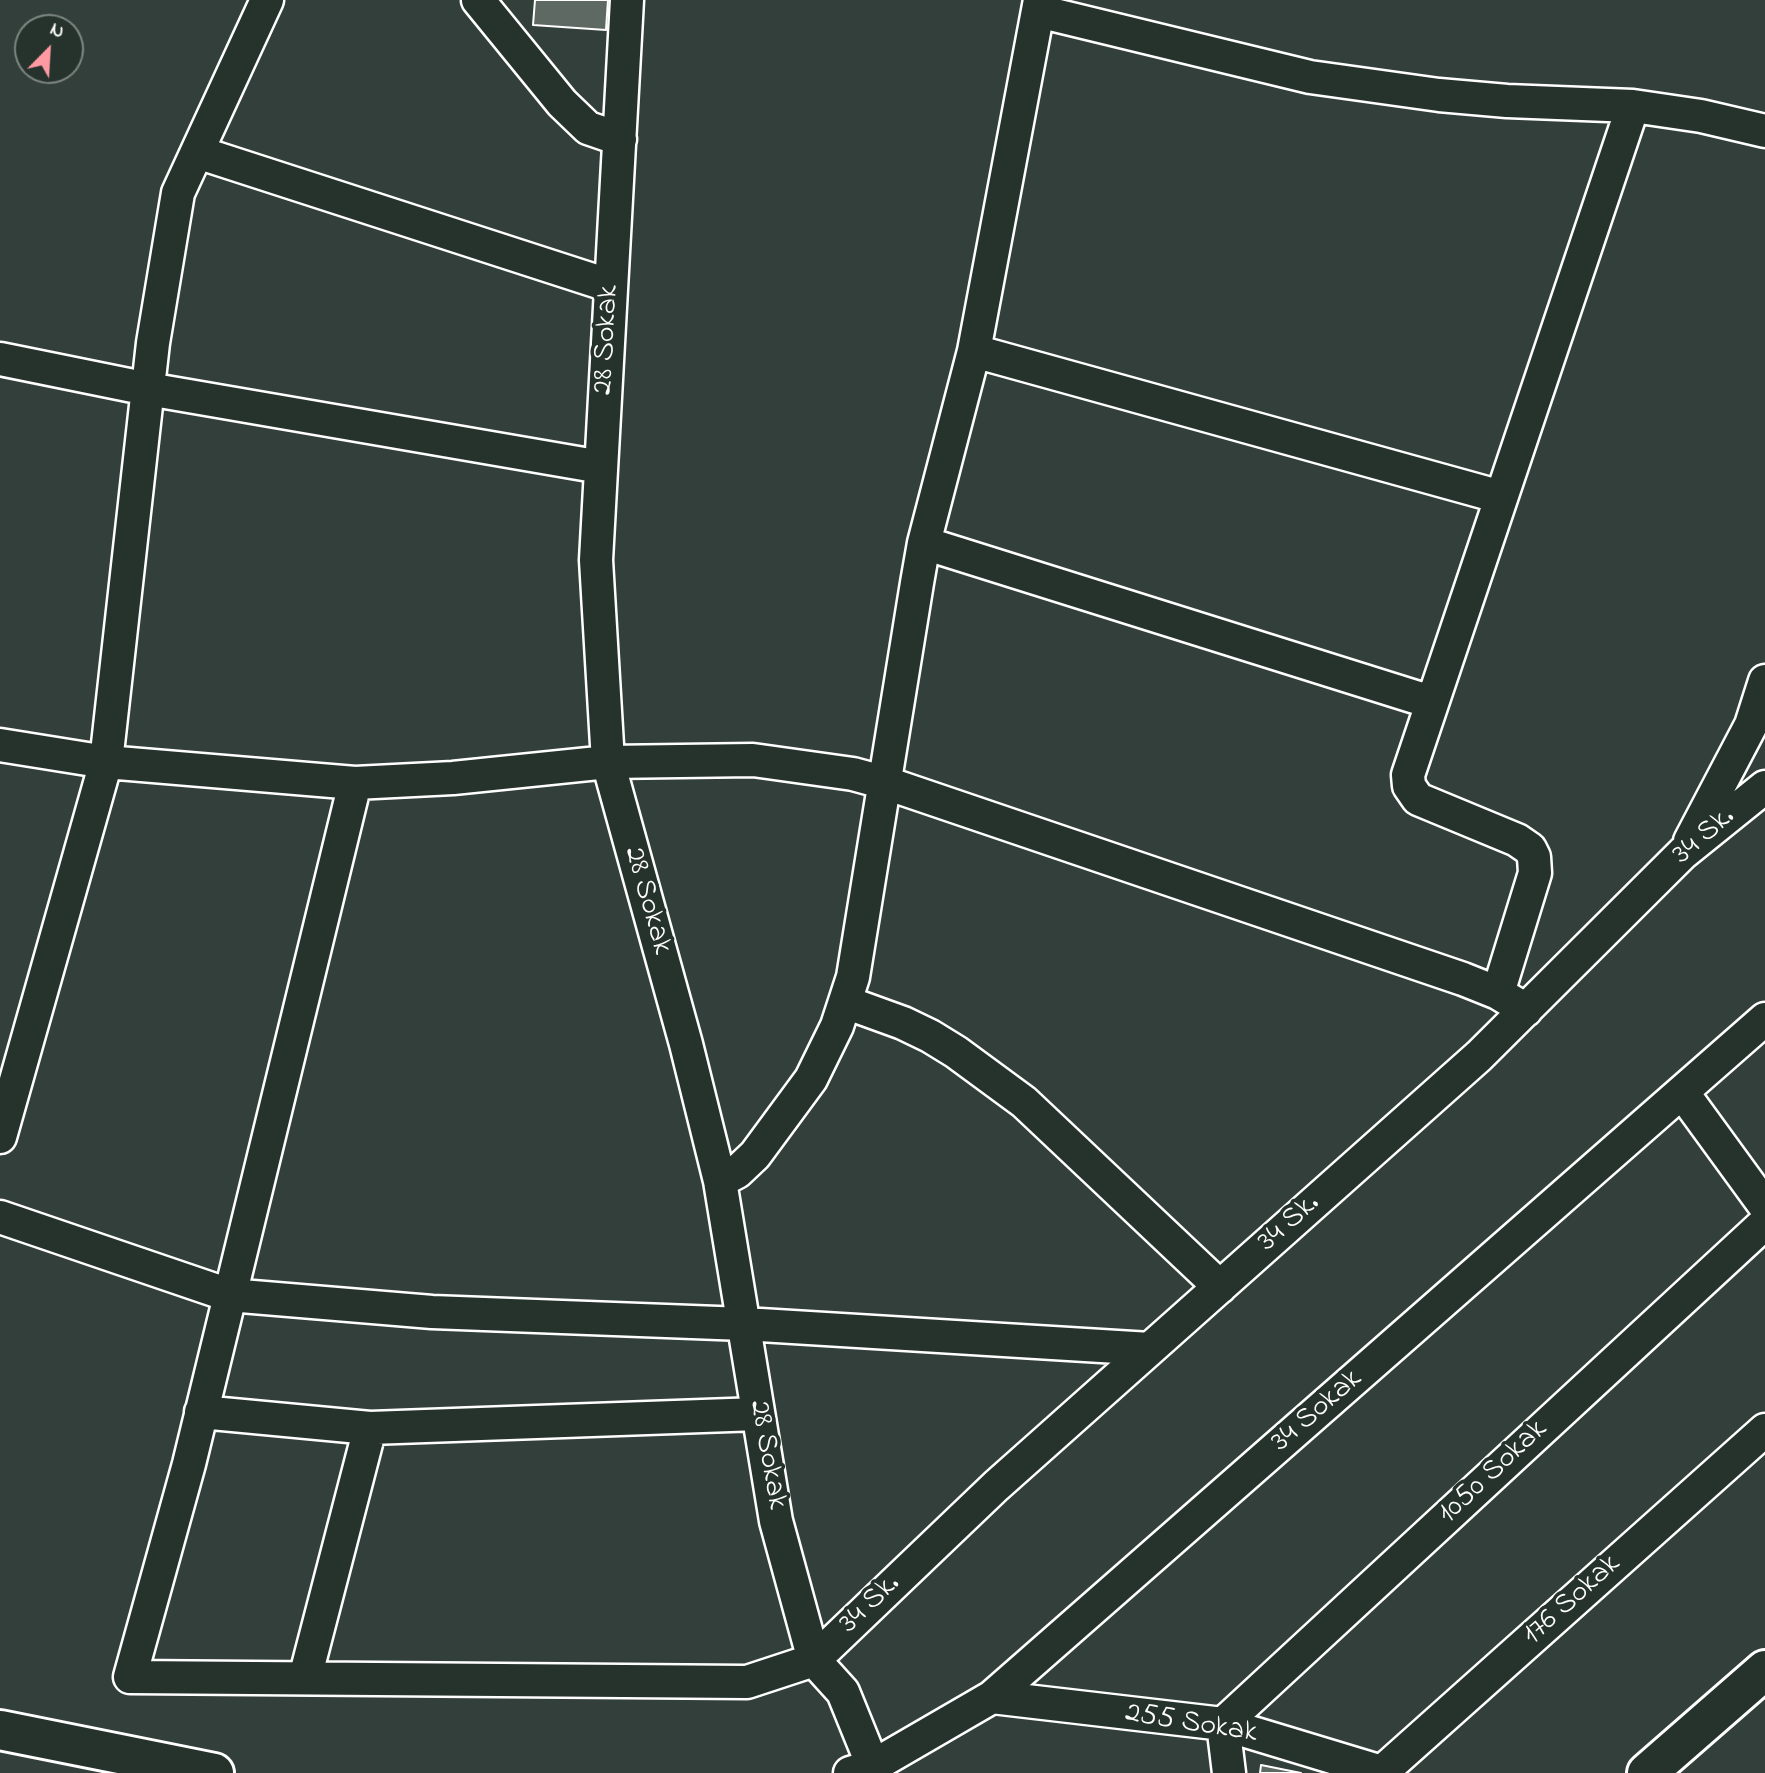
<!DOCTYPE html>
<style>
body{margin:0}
#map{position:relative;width:1765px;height:1773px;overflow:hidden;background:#333f3a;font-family:"Indie Flower",sans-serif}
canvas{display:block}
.north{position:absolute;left:14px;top:14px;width:70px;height:70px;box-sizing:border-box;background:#26332d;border:2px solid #7d8581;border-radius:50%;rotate:24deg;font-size:19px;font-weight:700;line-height:28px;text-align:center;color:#fff}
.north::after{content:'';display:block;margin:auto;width:24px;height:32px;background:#ff9aa2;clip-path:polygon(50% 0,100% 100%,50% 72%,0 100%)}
</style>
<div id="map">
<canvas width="1765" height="1773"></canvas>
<div class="north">N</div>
</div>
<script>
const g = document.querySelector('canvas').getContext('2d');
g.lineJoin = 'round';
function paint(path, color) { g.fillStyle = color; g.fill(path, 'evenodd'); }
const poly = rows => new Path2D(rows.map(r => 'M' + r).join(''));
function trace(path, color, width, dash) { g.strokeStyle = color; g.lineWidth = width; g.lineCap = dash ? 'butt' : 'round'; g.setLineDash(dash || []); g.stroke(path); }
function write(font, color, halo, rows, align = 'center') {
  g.font = font + ' "Indie Flower",sans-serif'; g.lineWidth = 7; g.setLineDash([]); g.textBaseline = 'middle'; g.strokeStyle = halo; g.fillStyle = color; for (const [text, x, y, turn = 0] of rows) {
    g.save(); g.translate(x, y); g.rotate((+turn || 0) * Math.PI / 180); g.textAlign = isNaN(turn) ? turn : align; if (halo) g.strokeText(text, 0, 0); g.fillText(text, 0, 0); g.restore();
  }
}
const building = poly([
 [535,0,608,0,606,30,533,25,535,0],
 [1261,1765,1301,1773,1260,1773,1261,1765]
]);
const minor = poly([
 [478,0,562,103,588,128,620,139],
 [627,0,596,560,608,762,686,1044,720,1181,776,1521,814,1660,843,1692,873,1766,873,1773],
 [1038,11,1310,77,1439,95,1507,101,1633,106,1701,116,1765,131],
 [197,152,611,286],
 [974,351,1501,497],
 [0,359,148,389,601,467],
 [924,543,1431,702],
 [0,745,106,762,355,783,453,778,608,762,753,760,853,774,886,783,1463,979,1498,993,1526,1010],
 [355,783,189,1464,130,1677,747,1682,814,1660,996,1486,1479,1056,1683,853,1765,787],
 [1690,841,1751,725,1765,681],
 [1498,993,1535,873,1534,857,1530,849,1517,840,1418,799,1409,786,1408,775,1633,106],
 [845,1002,903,1023,930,1036,956,1052,1024,1102,1220,1287],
 [1682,1092,1765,1206],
 [0,1137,106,762,153,343,178,193,267,0],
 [720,1181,737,1172,755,1155,811,1079,837,1026,853,977,917,583,924,543,974,351,1040,0],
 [0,1217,229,1295,432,1312,744,1324,1150,1349],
 [201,1412,370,1428,758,1414],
 [305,1678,370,1428],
 [992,1697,1223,1724,1385,1773],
 [1382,1772,1765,1430],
 [850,1773,873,1766,992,1697,1765,1019],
 [1229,1773,1223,1724,1765,1223]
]);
const secondary = poly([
 [1647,1773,1765,1670]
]);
const trunk = poly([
 [0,1730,214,1773]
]);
const streetNames = [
 ["28 Sokak",608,340,-87],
 ["34 Sk.",1705,837,-41],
 ["28 Sokak",646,901,74],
 ["34 Sk.",1290,1224,-42],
 ["34 Sokak",1318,1412,-41],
 ["28 Sokak",766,1455,80],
 ["1050 Sokak",1494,1473,-43],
 ["176 Sokak",1573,1601,-42],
 ["34 Sk.",871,1605,-44],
 ["255 Sokak",1191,1725,9]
];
paint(building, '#5f6964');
trace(building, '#fff', 2);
trace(minor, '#fff', 37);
trace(secondary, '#fff', 44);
trace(trunk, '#fff', 44);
trace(minor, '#26332d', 32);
trace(secondary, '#26332d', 38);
trace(trunk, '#26332d', 38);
write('30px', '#fff', '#26332d', streetNames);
</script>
